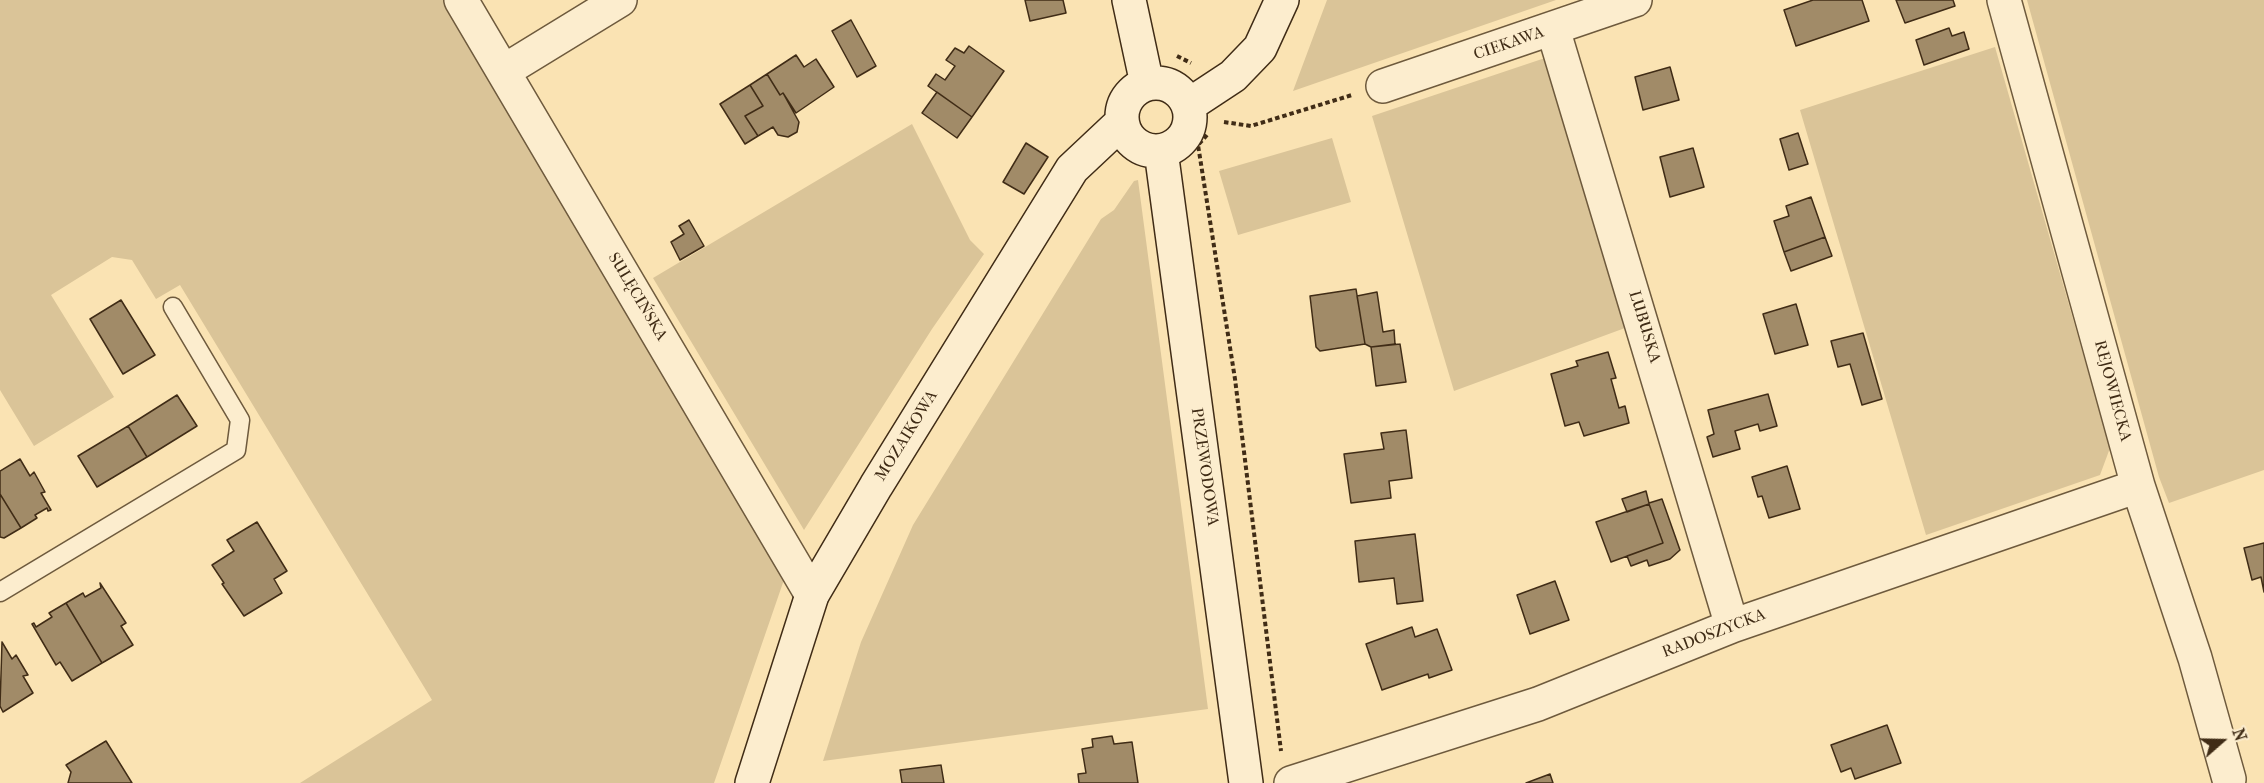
<!DOCTYPE html>
<meta charset="utf-8">
<style>
body{margin:0}
#map{position:relative;width:2264px;height:783px;overflow:hidden;background:#fae3b3;font-family:"IM FELL French Canon",serif}
canvas{display:block}
.north{position:absolute;left:2192px;top:711px;width:60px;height:60px;-webkit-text-stroke:4px #fcedce;paint-order:stroke;rotate:70deg;font-size:16px;font-weight:700;line-height:24px;text-align:center;color:#402c16}
.north::after{content:'';display:block;margin:auto;width:21px;height:27px;background:#402c16;clip-path:polygon(50% 0,100% 100%,50% 72%,0 100%)}
</style>
<div id="map">
<canvas width="2264" height="783"></canvas>
<div class="north">N</div>
</div>
<script>
const g = document.querySelector('canvas').getContext('2d');
g.lineJoin = 'round';
function paint(path, color) { g.fillStyle = color; g.fill(path, 'evenodd'); }
const poly = rows => new Path2D(rows.map(r => 'M' + r).join(''));
function trace(path, color, width, dash) { g.strokeStyle = color; g.lineWidth = width; g.lineCap = dash ? 'butt' : 'round'; g.setLineDash(dash || []); g.stroke(path); }
function write(font, color, halo, rows, align = 'center') {
  g.font = font + ' "IM FELL French Canon",serif'; g.lineWidth = 4.5; g.setLineDash([]); g.textBaseline = 'middle'; g.strokeStyle = halo; g.fillStyle = color; for (const [text, x, y, turn = 0] of rows) {
    g.save(); g.translate(x, y); g.rotate((+turn || 0) * Math.PI / 180); g.textAlign = isNaN(turn) ? turn : align; if (halo) g.strokeText(text, 0, 0); g.fillText(text, 0, 0); g.restore();
  }
}
const green = poly([
 [0,0,447,0,787,571,714,783,300,783,432,700,180,285,156,299,132,260,112,257,51,295,114,397,34,446,0,390],
 [1327,0,1556,0,1293,91],
 [2027,0,2264,0,2264,470,2169,503,2159,477],
 [1995,47,2110,448,2100,475,1926,535,1800,110],
 [1548,57,1625,328,1454,391,1372,116],
 [912,124,970,240,984,254,932,329,804,530,653,278],
 [1332,138,1351,202,1238,235,1219,171],
 [1138,180,1208,709,823,761,861,642,913,525,1101,219,1114,210,1134,181]
]);
const building = poly([
 [1025,0,1063,0,1066,13,1030,21,1025,0],
 [1813,0,1862,0,1869,21,1796,46,1784,10,1813,0],
 [1896,0,1953,0,1955,6,1905,23,1896,0],
 [851,20,876,66,857,77,832,31,851,20],
 [1949,28,1952,36,1964,32,1969,49,1924,65,1916,40,1949,28],
 [969,46,1004,71,972,117,928,86,936,74,945,80,955,66,946,60,955,48,964,53,969,46],
 [796,55,804,67,816,59,834,87,796,113,783,93,780,95,767,74,796,55],
 [1670,67,1679,100,1643,110,1635,77,1670,67],
 [767,74,780,95,783,93,799,122,797,132,788,137,778,135,773,127,758,136,745,116,763,106,750,85,767,74],
 [750,85,763,106,745,116,758,136,745,144,720,104,750,85],
 [937,92,972,117,957,138,922,113,937,92],
 [1798,133,1808,164,1789,170,1780,139,1798,133],
 [1026,143,1048,157,1024,194,1003,182,1026,143],
 [1693,148,1704,187,1670,197,1660,157,1693,148],
 [1811,197,1825,237,1784,252,1774,221,1789,216,1786,206,1811,197],
 [689,220,704,246,680,260,671,242,684,234,679,226,689,220],
 [1825,237,1832,256,1791,271,1784,252,1825,237],
 [1356,289,1365,344,1320,351,1316,347,1310,296,1356,289],
 [1377,292,1383,332,1394,330,1395,344,1371,347,1365,344,1357,296,1377,292],
 [121,300,155,355,123,374,90,319,121,300],
 [1796,304,1808,345,1775,354,1763,314,1796,304],
 [1863,333,1882,399,1862,405,1850,364,1838,367,1831,341,1863,333],
 [1400,344,1406,382,1376,386,1371,347,1400,344],
 [1608,352,1616,378,1611,379,1619,408,1625,406,1629,423,1584,436,1579,422,1565,426,1551,374,1578,366,1576,361,1608,352],
 [1768,394,1777,426,1760,431,1758,424,1735,431,1740,449,1713,457,1707,437,1714,434,1708,410,1768,394],
 [177,395,197,426,147,457,128,426,177,395],
 [128,426,147,457,97,487,78,456,128,426],
 [1406,430,1412,478,1389,481,1391,498,1351,503,1344,454,1384,449,1381,433,1406,430],
 [20,459,30,476,34,472,45,492,41,493,51,510,48,511,47,508,35,515,37,518,21,528,0,494,0,471,20,459],
 [1787,466,1800,509,1769,518,1762,496,1758,497,1752,477,1787,466],
 [1646,491,1649,503,1662,499,1680,550,1670,559,1649,566,1647,560,1631,566,1627,556,1663,543,1649,504,1627,512,1622,499,1646,491],
 [0,494,21,528,4,538,0,537,0,494],
 [1649,504,1663,543,1611,562,1596,522,1649,504],
 [257,522,287,571,274,579,282,593,244,616,222,584,224,583,212,565,234,551,227,540,257,522],
 [1415,534,1423,601,1397,604,1394,578,1359,582,1355,541,1415,534],
 [2264,543,2264,592,2261,577,2252,580,2244,548,2264,543],
 [1555,581,1569,620,1530,634,1517,595,1555,581],
 [100,583,126,623,121,626,133,645,102,663,66,603,83,593,85,597,101,588,100,583],
 [66,603,102,663,72,681,60,662,56,665,32,624,34,623,36,627,52,617,49,613,66,603],
 [1412,627,1415,637,1437,629,1452,670,1429,678,1428,674,1382,690,1366,644,1412,627],
 [2,642,12,659,16,655,28,675,23,676,33,693,3,712,0,706,2,642],
 [1887,725,1901,763,1855,779,1851,768,1841,772,1831,745,1887,725],
 [1112,736,1114,744,1132,742,1138,783,1079,783,1078,774,1086,773,1082,749,1093,747,1092,739,1112,736],
 [106,741,132,783,68,783,71,772,66,765,106,741],
 [941,765,944,783,902,783,900,770,941,765],
 [1550,774,1553,783,1526,783,1550,774]
]);
const path = poly([
 [1177,56,1191,63],
 [1224,122,1251,126,1352,95],
 [1207,135,1198,145,1235,379,1281,751]
]);
const lane = poly([
 [0,592,236,450,240,420,173,307]
]);
const street = poly([
 [461,0,812,595],
 [2004,0,2138,486,2195,658,2229,779],
 [1553,29,1732,626],
 [504,71,620,0],
 [1383,86,1635,0],
 [1291,783,1538,704,1732,626,2138,486]
]);
const secondary = poly([
 [1129,0,1147,84],
 '1122 117a34 34 0 1 1 68 0a34 34 0 1 1-68 0Z',
 [1189,105,1233,76,1260,48,1282,0],
 [1161,151,1246,783],
 [752,783,812,595,876,486,1072,169,1122,122]
]);
const streetNames = [
 ["CIEKAWA",1509,44,-19],
 ["SULĘCIŃSKA",637,297,59],
 ["LUBUSKA",1644,327,73],
 ["REJOWIECKA",2112,391,75],
 ["MOZAIKOWA",907,436,-58],
 ["PRZEWODOWA",1204,467,82],
 ["RADOSZYCKA",1714,634,-21]
];
paint(green, '#dac498');
paint(building, '#a18b68');
trace(building, '#402c16', 1.5);
trace(lane, '#6e5a3d', 21);
trace(street, '#6e5a3d', 36);
trace(secondary, '#402c16', 36);
trace(path, '#402c16', 4, [4.5, 3]);
trace(lane, '#fcedce', 18);
trace(street, '#fcedce', 33);
trace(secondary, '#fcedce', 33);
write('16px', '#402c16', '#fcedce', streetNames);
</script>
